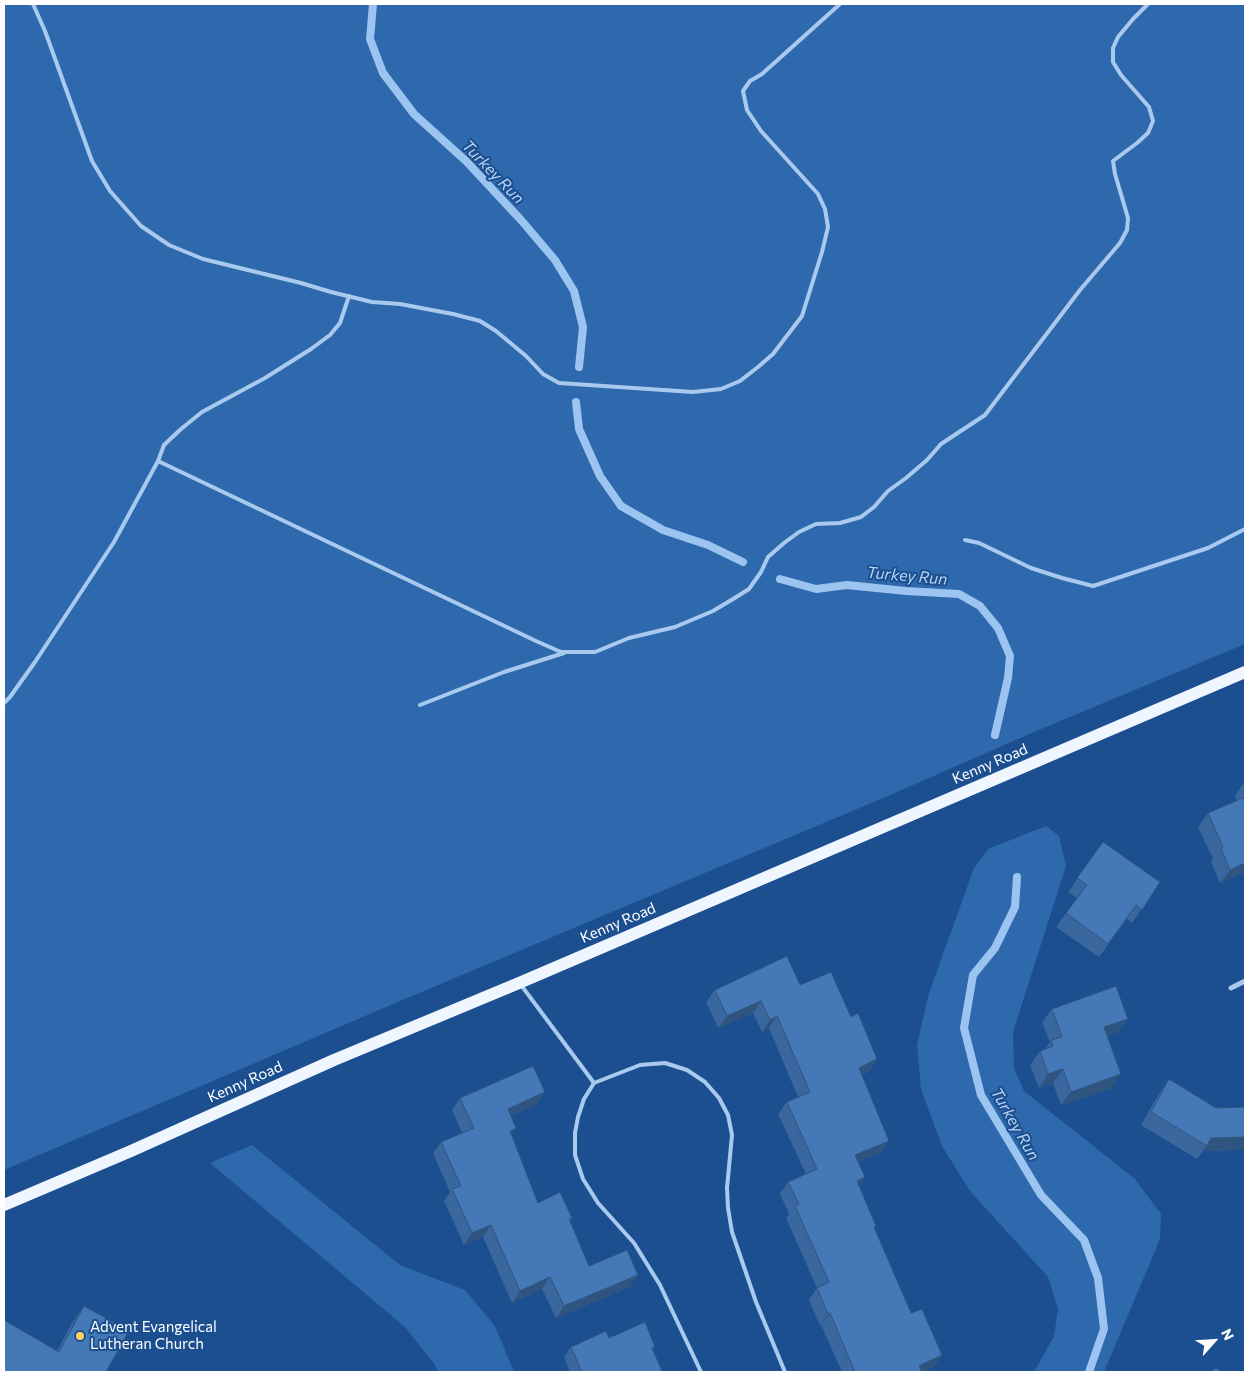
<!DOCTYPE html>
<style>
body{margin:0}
#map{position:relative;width:1249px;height:1376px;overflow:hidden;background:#1b4f8f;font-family:Commissioner,sans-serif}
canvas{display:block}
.frame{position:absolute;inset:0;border:5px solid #fff;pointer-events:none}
.north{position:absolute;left:1189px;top:1316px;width:50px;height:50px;-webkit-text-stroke:4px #1b4f8f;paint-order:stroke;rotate:64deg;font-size:14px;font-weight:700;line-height:20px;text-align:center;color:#fff}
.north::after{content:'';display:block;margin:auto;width:18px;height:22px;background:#fff;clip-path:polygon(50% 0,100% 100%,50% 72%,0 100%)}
</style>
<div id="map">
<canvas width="1249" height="1376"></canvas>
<div class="frame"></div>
<div class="north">N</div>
</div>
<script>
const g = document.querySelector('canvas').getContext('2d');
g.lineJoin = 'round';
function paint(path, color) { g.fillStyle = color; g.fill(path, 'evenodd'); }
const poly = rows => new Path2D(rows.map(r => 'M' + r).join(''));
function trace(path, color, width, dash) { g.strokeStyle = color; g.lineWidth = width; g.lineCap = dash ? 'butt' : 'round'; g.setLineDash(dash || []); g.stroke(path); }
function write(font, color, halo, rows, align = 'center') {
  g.font = font + ' Commissioner,sans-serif'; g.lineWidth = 4; g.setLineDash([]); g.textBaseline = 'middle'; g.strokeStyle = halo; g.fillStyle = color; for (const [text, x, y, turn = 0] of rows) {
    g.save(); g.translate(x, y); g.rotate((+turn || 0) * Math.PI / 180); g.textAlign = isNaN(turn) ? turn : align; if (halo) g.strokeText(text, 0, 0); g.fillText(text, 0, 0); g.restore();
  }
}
const green = poly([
 [4,4,1245,4,1245,644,1034,732,888,796,412,996,4,1170],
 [1046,826,1059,836,1066,866,1013,1032,1014,1068,1024,1091,1135,1179,1161,1214,1160,1239,1104,1372,1034,1372,1054,1336,1058,1309,1048,1277,970,1191,942,1146,921,1089,917,1045,929,993,974,868,988,849],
 [252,1145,400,1265,465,1290,495,1326,514,1372,438,1372,435,1365,405,1327,210,1163]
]);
const stream = poly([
 [373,4,370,39,383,73,414,114,466,161,521,220,555,260,574,291,583,327,579,367],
 [576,402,579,429,600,476,621,506,663,530,708,545,743,562],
 [780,579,816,589,847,585,906,591,959,594,980,606,998,628,1010,656,1008,678,995,735],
 [1017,877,1015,907,995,948,973,975,964,1028,981,1095,1041,1195,1084,1240,1098,1278,1104,1329,1089,1372]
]);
const lane = poly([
 [33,4,45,31,92,161,110,191,141,226,169,245,203,259,301,283,331,292,372,302,400,304,453,314,480,321,496,331,526,356,543,374,559,383,693,392,721,389,740,381,758,367,773,354,802,316,822,252,828,227,825,209,818,194,761,131,747,110,743,91,750,81,762,74,840,4],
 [158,461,536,641,561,652,595,652,629,638,675,627,713,611,733,599,749,589,761,572,768,557,784,543,799,532,816,524,840,523,861,517,874,507,888,491,906,478,927,460,941,444,985,415,1080,290,1120,243,1127,230,1128,218,1115,174,1113,161,1137,143,1148,133,1153,121,1149,107,1121,75,1113,62,1113,48,1118,37,1133,19,1148,4],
 [965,540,979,543,1031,568,1062,578,1093,586,1208,548,1245,529],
 [4,703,10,697,35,662,114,542,158,461,164,445,181,429,202,412,265,378,311,349,330,335,340,323,349,296],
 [420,705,504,672,564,653],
 [521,985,594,1083],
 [701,1372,660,1285,634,1243,598,1203,583,1179,575,1155,575,1133,578,1117,584,1099,594,1083,640,1065,665,1063,687,1070,705,1082,719,1098,728,1115,732,1135,727,1188,728,1208,732,1232,756,1302,785,1372]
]);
const street = poly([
 [1231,988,1245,981]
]);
const primary = poly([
 [4,1205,131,1151,334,1060,519,983,1245,672]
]);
const wall = poly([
 [1244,782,1245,782,1245,872,1220,883,1211,862,1213,859,1198,827,1208,813,1237,801,1235,796],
 [1103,842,1160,882,1132,923,1127,919,1099,957,1056,927,1077,898,1068,892],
 [800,985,851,1017,877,1059,869,1071,862,1075,889,1141,880,1153,858,1162,859,1186,874,1228,911,1313,942,1355,934,1367,923,1372,842,1372,821,1325,820,1326,809,1300,817,1288,786,1218,789,1214,780,1194,788,1182,806,1174,778,1114,787,1102,798,1097,769,1028,762,1032,753,1013,718,1028,706,1002,715,990],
 [1052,1009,1118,1032,1107,1036,1112,1088,1061,1105,1053,1083,1039,1088,1030,1065,1040,1051,1045,1049,1050,1042,1042,1022],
 [1169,1079,1216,1108,1245,1107,1245,1150,1203,1151,1197,1159,1141,1125,1160,1092],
 [460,1098,537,1104,511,1116,516,1128,511,1135,538,1203,572,1218,570,1221,589,1266,630,1287,556,1318,542,1289,512,1303,483,1237,464,1245,444,1201,450,1192,433,1153,441,1142,462,1133,452,1110],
 [84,1306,106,1372,57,1351,72,1323],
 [609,1338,653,1350,662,1371,661,1372,570,1372,564,1357,571,1347]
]);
const shadedWall = poly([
 [1245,863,1245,872,1220,883,1230,870],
 [761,1001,753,1013,718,1028,727,1016],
 [777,1016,769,1028,762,1032,770,1020],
 [1128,1019,1118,1032,1095,1040,1104,1027],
 [877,1059,869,1071,850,1080,859,1068],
 [1063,1069,1053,1083,1039,1088,1048,1074],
 [1121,1074,1112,1088,1061,1105,1071,1092],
 [545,1092,537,1104,499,1121,508,1109],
 [516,1128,508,1140,510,1131],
 [1245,1137,1245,1150,1203,1151,1211,1138],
 [889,1141,880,1153,847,1167,855,1155],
 [865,1177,856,1190,857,1181],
 [491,1225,483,1237,464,1245,472,1233],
 [638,1275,630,1287,556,1318,564,1306],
 [550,1277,542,1289,512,1303,520,1291],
 [830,1313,821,1325,820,1326,828,1314],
 [942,1355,934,1367,923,1372,914,1372,919,1366]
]);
const building = poly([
 [1245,797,1245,863,1230,870,1221,848,1223,847,1208,813,1245,797],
 [1103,842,1160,882,1142,910,1136,905,1108,944,1066,913,1087,885,1077,878,1103,842],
 [787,956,800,985,831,972,851,1017,858,1013,877,1059,859,1068,889,1141,855,1155,865,1177,857,1181,876,1226,874,1227,911,1313,922,1309,942,1355,919,1366,922,1372,855,1372,830,1313,828,1314,817,1288,829,1282,795,1206,799,1204,788,1182,817,1169,787,1102,810,1092,777,1016,770,1020,761,1001,727,1016,715,990,787,956],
 [1116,986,1128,1019,1104,1027,1121,1074,1071,1092,1063,1069,1048,1074,1040,1051,1053,1046,1051,1040,1062,1037,1052,1009,1116,986],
 [533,1066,545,1092,508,1109,516,1128,510,1131,538,1203,560,1192,572,1218,569,1219,589,1266,627,1250,638,1275,564,1306,550,1277,520,1291,491,1225,472,1233,452,1189,461,1186,441,1142,474,1128,460,1098,533,1066],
 [1169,1079,1216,1108,1245,1107,1245,1137,1211,1138,1207,1146,1151,1112,1169,1079],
 [84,1306,129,1331,106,1372,4,1372,4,1320,59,1352,84,1306],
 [645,1322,655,1347,652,1348,662,1371,659,1372,582,1372,571,1347,606,1331,609,1338,645,1322],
 [1216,1368,1221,1372,1211,1372,1216,1368]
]);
const markers = [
 [80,1336,5,"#ffd166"]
];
const streetNames = [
 ["Kenny Road",990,764,-23],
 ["Kenny Road",618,923,-23],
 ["Kenny Road",245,1082,-24]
];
const poiNames = [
 ["Advent Evangelical",90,1327],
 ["Lutheran Church",90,1344]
];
const waterNames = [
 ["Turkey Run",493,172,46],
 ["Turkey Run",907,576,5],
 ["Turkey Run",1015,1124,60]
];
paint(green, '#2e69ad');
trace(stream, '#9cc4f0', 8);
trace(lane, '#a9c9ee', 4);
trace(street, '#a9c9ee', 5);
trace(primary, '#f0f6ff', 12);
paint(wall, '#3a679d');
paint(shadedWall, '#305480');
paint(building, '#4478b7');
trace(building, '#305480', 1);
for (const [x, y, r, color] of markers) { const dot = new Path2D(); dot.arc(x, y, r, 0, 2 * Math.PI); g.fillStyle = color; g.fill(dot); trace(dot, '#1b4f8f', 2); }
write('15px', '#fff', '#1b4f8f', streetNames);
write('15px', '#fff', '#1b4f8f', poiNames, 'left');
write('italic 16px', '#b5d3f5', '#1b4f8f', waterNames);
</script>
